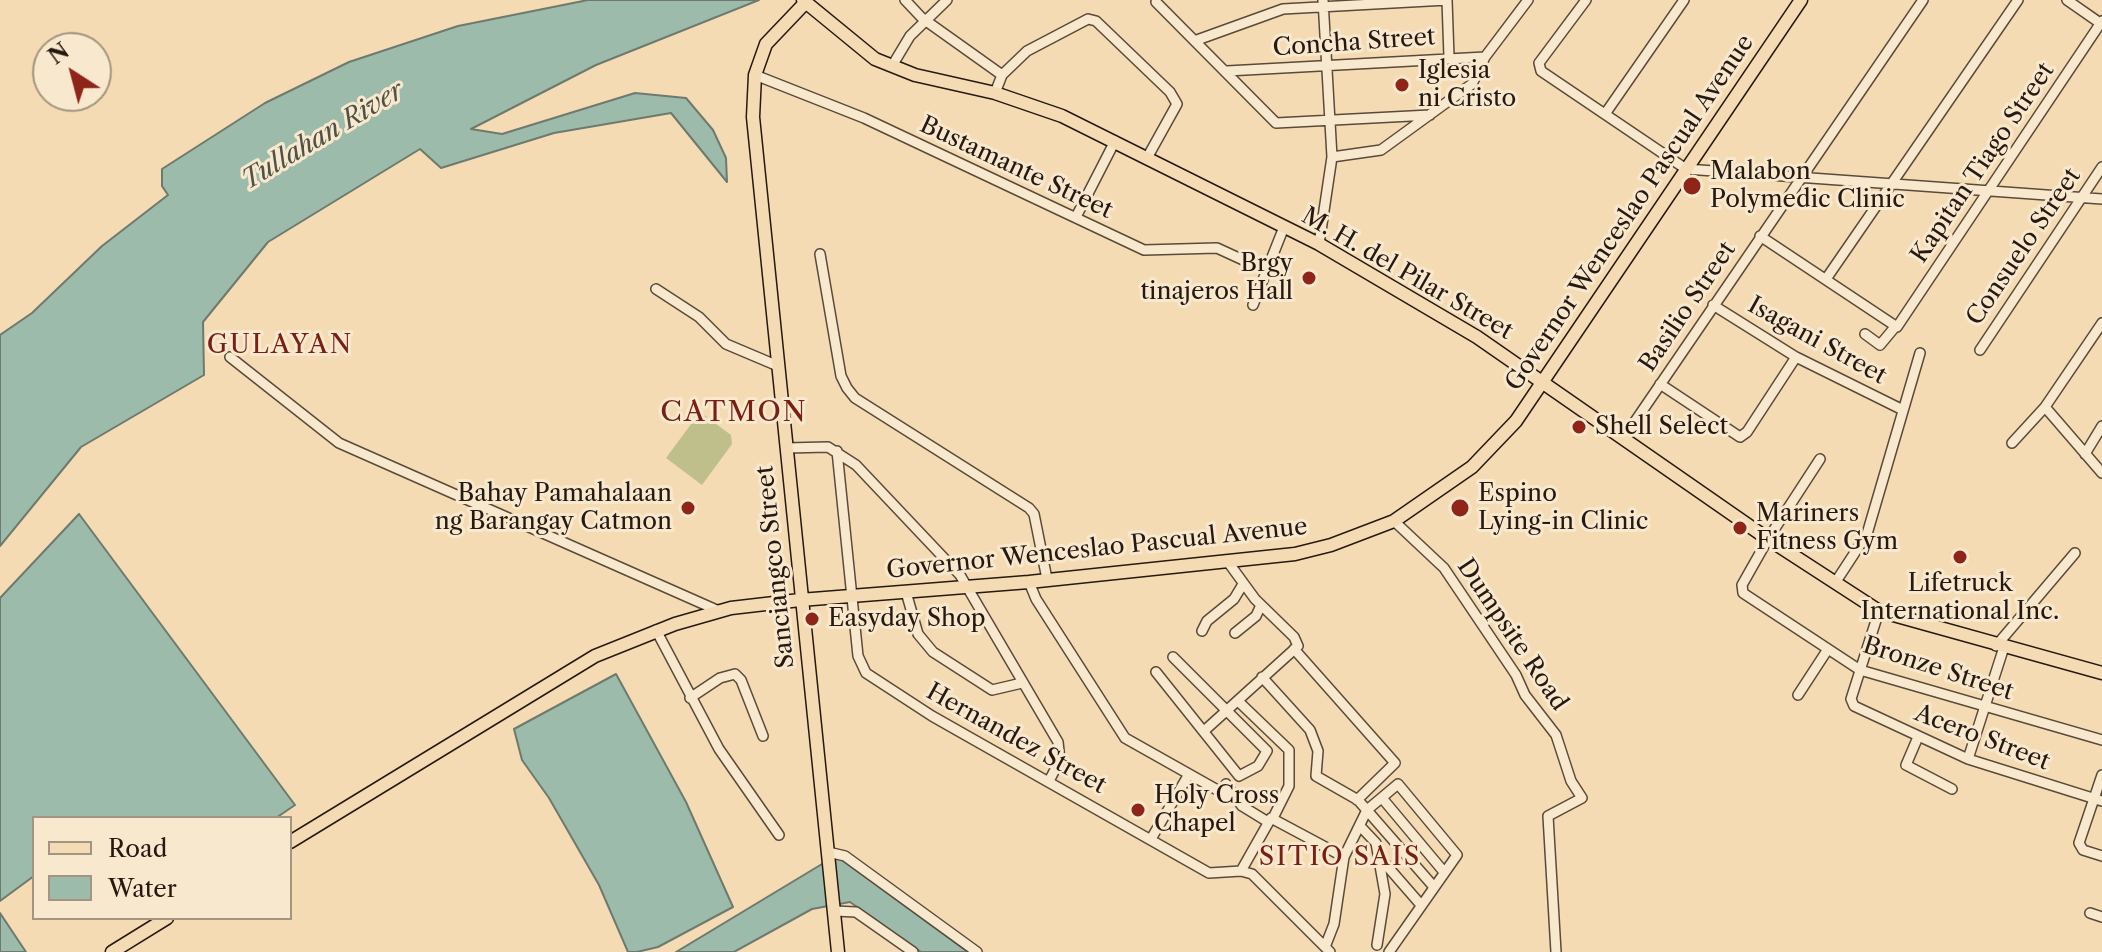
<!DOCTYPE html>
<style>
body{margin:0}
#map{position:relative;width:2102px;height:952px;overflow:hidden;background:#f5dbb3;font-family:"Libre Caslon Text",serif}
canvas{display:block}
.legend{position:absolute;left:32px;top:816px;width:260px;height:104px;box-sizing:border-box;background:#f8e8ce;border:2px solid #a49582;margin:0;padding:10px 14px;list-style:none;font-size:24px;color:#261911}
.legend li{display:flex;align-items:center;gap:16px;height:40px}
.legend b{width:40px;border:2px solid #a49582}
.north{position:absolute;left:32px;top:32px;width:80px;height:80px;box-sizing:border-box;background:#f8e8ce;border:2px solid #a49582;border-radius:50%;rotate:324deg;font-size:22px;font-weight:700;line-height:32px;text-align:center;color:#261911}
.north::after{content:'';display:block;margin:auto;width:28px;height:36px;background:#8f2418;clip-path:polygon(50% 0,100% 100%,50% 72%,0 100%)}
</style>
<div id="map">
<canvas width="2102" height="952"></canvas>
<ul class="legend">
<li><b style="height:10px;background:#f5dbb3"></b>Road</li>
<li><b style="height:22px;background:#9dbbaa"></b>Water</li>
</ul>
<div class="north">N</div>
</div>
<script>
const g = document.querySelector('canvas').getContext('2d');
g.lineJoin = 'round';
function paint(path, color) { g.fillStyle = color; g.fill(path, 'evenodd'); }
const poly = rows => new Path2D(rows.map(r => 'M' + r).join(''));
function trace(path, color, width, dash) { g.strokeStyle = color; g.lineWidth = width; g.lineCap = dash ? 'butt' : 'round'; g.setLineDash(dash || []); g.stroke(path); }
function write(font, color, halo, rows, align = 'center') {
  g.font = font + ' "Libre Caslon Text",serif'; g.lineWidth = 6; g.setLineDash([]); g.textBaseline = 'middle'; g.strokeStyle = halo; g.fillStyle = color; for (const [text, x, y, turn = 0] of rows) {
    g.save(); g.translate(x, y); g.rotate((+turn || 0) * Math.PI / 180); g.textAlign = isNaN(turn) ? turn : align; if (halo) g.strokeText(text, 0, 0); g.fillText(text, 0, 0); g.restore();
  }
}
const green = poly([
 [700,412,731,435,732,444,702,485,666,458]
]);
const water = poly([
 [588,0,759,0,596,65,471,129,502,134,635,93,686,98,713,130,726,158,727,182,671,113,554,133,441,168,420,149,268,242,203,322,204,375,81,447,0,546,0,335,32,313,102,246,168,195,162,186,162,169,265,103,349,62,458,26,588,0],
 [79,514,295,805,276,818,34,818,34,876,0,901,0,598,79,514],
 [616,674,686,802,733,907,658,947,637,952,628,952,599,885,549,798,522,760,514,729,616,674],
 [839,858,968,952,921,952,850,902,812,909,734,952,676,952,822,864,839,858],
 [0,913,26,952,0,952,0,913]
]);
const minor = poly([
 [905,0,922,18,1002,75],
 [1447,0,1449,57],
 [1586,0,1539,63,1541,71,1686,169,2102,199],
 [2067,0,2100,23],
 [1156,2,1276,123,1430,115],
 [1197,40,1283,9,1447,0],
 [892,66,910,36,947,0],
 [1227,71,1485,57],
 [755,75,864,118,1144,250,1217,248,1265,270],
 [995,93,1002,75,1027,51,1088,19,1096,21,1170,92,1177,104,1147,158],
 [1605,114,1684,0],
 [1332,157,1381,150,1472,84,1485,57,1528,0],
 [1076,217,1115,141],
 [1760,236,1897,327,2102,21],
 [1319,244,1332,157,1323,0],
 [820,254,841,376,847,388,855,398,1029,508,1034,514,1047,579],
 [1826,279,2018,0],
 [656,289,699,317,726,344,778,366],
 [1253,305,1284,227],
 [1713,305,1796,357,1903,410],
 [1865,334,1880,345,1895,327],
 [1980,350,2102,167],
 [230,357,339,443,719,611],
 [1660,384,1740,437,1747,432,1796,357],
 [2045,407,2102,473],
 [1623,439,1923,0],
 [2012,443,2045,407,2102,323],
 [786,448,828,447,856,465,960,575,1058,742,1060,760,1049,781],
 [837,451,858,656,866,673,932,716,1209,873,1241,871,1252,874,1330,952],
 [2085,454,2102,426],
 [1820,459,1768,539,1742,585,1743,593,1860,670,2102,740],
 [1394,521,1444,568,1516,675,1525,695,1556,735,1571,781,1582,798,1548,816,1556,952],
 [1029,582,1036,599,1125,738,1228,796],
 [1835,583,1867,534,1920,353],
 [906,592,918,634,933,652,992,690,1022,683],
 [1879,611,1851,699,1854,706,1968,759,2102,801],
 [656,630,719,749,779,835],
 [1202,631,1207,621,1234,599,1243,584],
 [1235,633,1256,616,1261,605],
 [1996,646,2075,553],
 [1294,649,1395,763,1357,800],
 [1156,672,1239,776,1258,766,1267,751,1173,657],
 [1262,677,1310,730,1318,751,1316,776,1358,800,1434,887],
 [1798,695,1828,649],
 [690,698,720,678,735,674,741,680,763,736],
 [1238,701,1289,750,1289,786,1273,818],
 [1204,731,1298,646,1294,637,1255,599,1228,562],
 [1918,737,1906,765,1952,789],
 [1968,759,2004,647],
 [2102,775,2079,843,2083,850,2102,856],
 [1226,784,1242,806,1268,822],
 [1382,798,1444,872],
 [1360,826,1376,843,1385,894,1377,945],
 [1151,839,1189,774],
 [828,852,845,856,977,952],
 [1381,859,1421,905],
 [1241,871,1271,818,1344,857],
 [835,911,856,912,913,952],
 [2090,913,2102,917],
 [1325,947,1334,924,1344,857,1367,810,1398,784,1457,855,1389,952]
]);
const major = poly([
 [803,0,875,59,915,75,995,93,1062,116,1319,244,1477,337,1768,539,1879,611,2102,673],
 [805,3,766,44,755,75,753,117,838,952],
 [290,842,595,656,675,624,731,608,800,600,1029,582,1295,554,1331,545,1394,521,1472,467,1516,421,1801,0],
 [112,952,167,918]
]);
const markers = [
 [1402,85,8,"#8f2418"],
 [1692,186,10,"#8f2418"],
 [1309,278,8,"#8f2418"],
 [1579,427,8,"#8f2418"],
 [688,508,8,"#8f2418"],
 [1460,508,10,"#8f2418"],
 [1740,528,8,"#8f2418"],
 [1960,557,8,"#8f2418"],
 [812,619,8,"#8f2418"],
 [1138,810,8,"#8f2418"]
];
const streetNames = [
 ["Concha Street",1354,43,-4],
 ["Kapitan Tiago Street",1983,163,-56],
 ["Bustamante Street",1016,168,25],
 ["Governor Wenceslao Pascual Avenue",1630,213,-56],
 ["Consuelo Street",2024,247,-56],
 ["M. H. del Pilar Street",1407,274,30],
 ["Basilio Street",1688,307,-56],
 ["Isagani Street",1817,341,29],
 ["Governor Wenceslao Pascual Avenue",1097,549,-6],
 ["Sanciangco Street",776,567,-96],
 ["Dumpsite Road",1512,635,56],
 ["Bronze Street",1938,669,18],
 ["Acero Street",1982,738,21],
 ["Hernandez Street",1016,739,29]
];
const poiNames = [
 ["Iglesia",1418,71],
 ["ni Cristo",1418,99],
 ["Malabon",1710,172],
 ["Polymedic Clinic",1710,200],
 ["Brgy",1293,264,"right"],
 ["tinajeros Hall",1293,292,"right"],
 ["Shell Select",1595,427],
 ["Bahay Pamahalaan",672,494,"right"],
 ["ng Barangay Catmon",672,522,"right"],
 ["Espino",1478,494],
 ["Lying-in Clinic",1478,522],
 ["Mariners",1756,514],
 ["Fitness Gym",1756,542],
 ["Lifetruck",1960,584,"center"],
 ["International Inc.",1960,612,"center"],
 ["Easyday Shop",828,619],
 ["Holy Cross",1154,796],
 ["Chapel",1154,824]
];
const waterNames = [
 ["Tullahan River",323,136,-31]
];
const neighbourhoodNames = [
 ["GULAYAN",280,345],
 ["SITIO SAIS",1340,857]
];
const quarterNames = [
 ["CATMON",734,413]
];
paint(green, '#bfbf8b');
paint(water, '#9dbbaa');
trace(water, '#6d7a6d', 2);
trace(minor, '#5a4a3a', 12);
trace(major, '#261911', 15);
trace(minor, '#f8e8ce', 9);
trace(major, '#f5dbb3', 12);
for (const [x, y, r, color] of markers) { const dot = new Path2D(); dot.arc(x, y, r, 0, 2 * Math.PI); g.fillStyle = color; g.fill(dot); trace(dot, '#f8e8ce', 3); }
write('24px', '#261911', '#f8e8ce', streetNames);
write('24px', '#261911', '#f8e8ce', poiNames, 'left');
write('italic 26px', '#505247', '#f8e8ce', waterNames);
g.letterSpacing = '2px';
write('26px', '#7a1f14', '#f8e8ce', neighbourhoodNames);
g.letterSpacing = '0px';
g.letterSpacing = '2px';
write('28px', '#7a1f14', '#f8e8ce', quarterNames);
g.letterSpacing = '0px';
</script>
